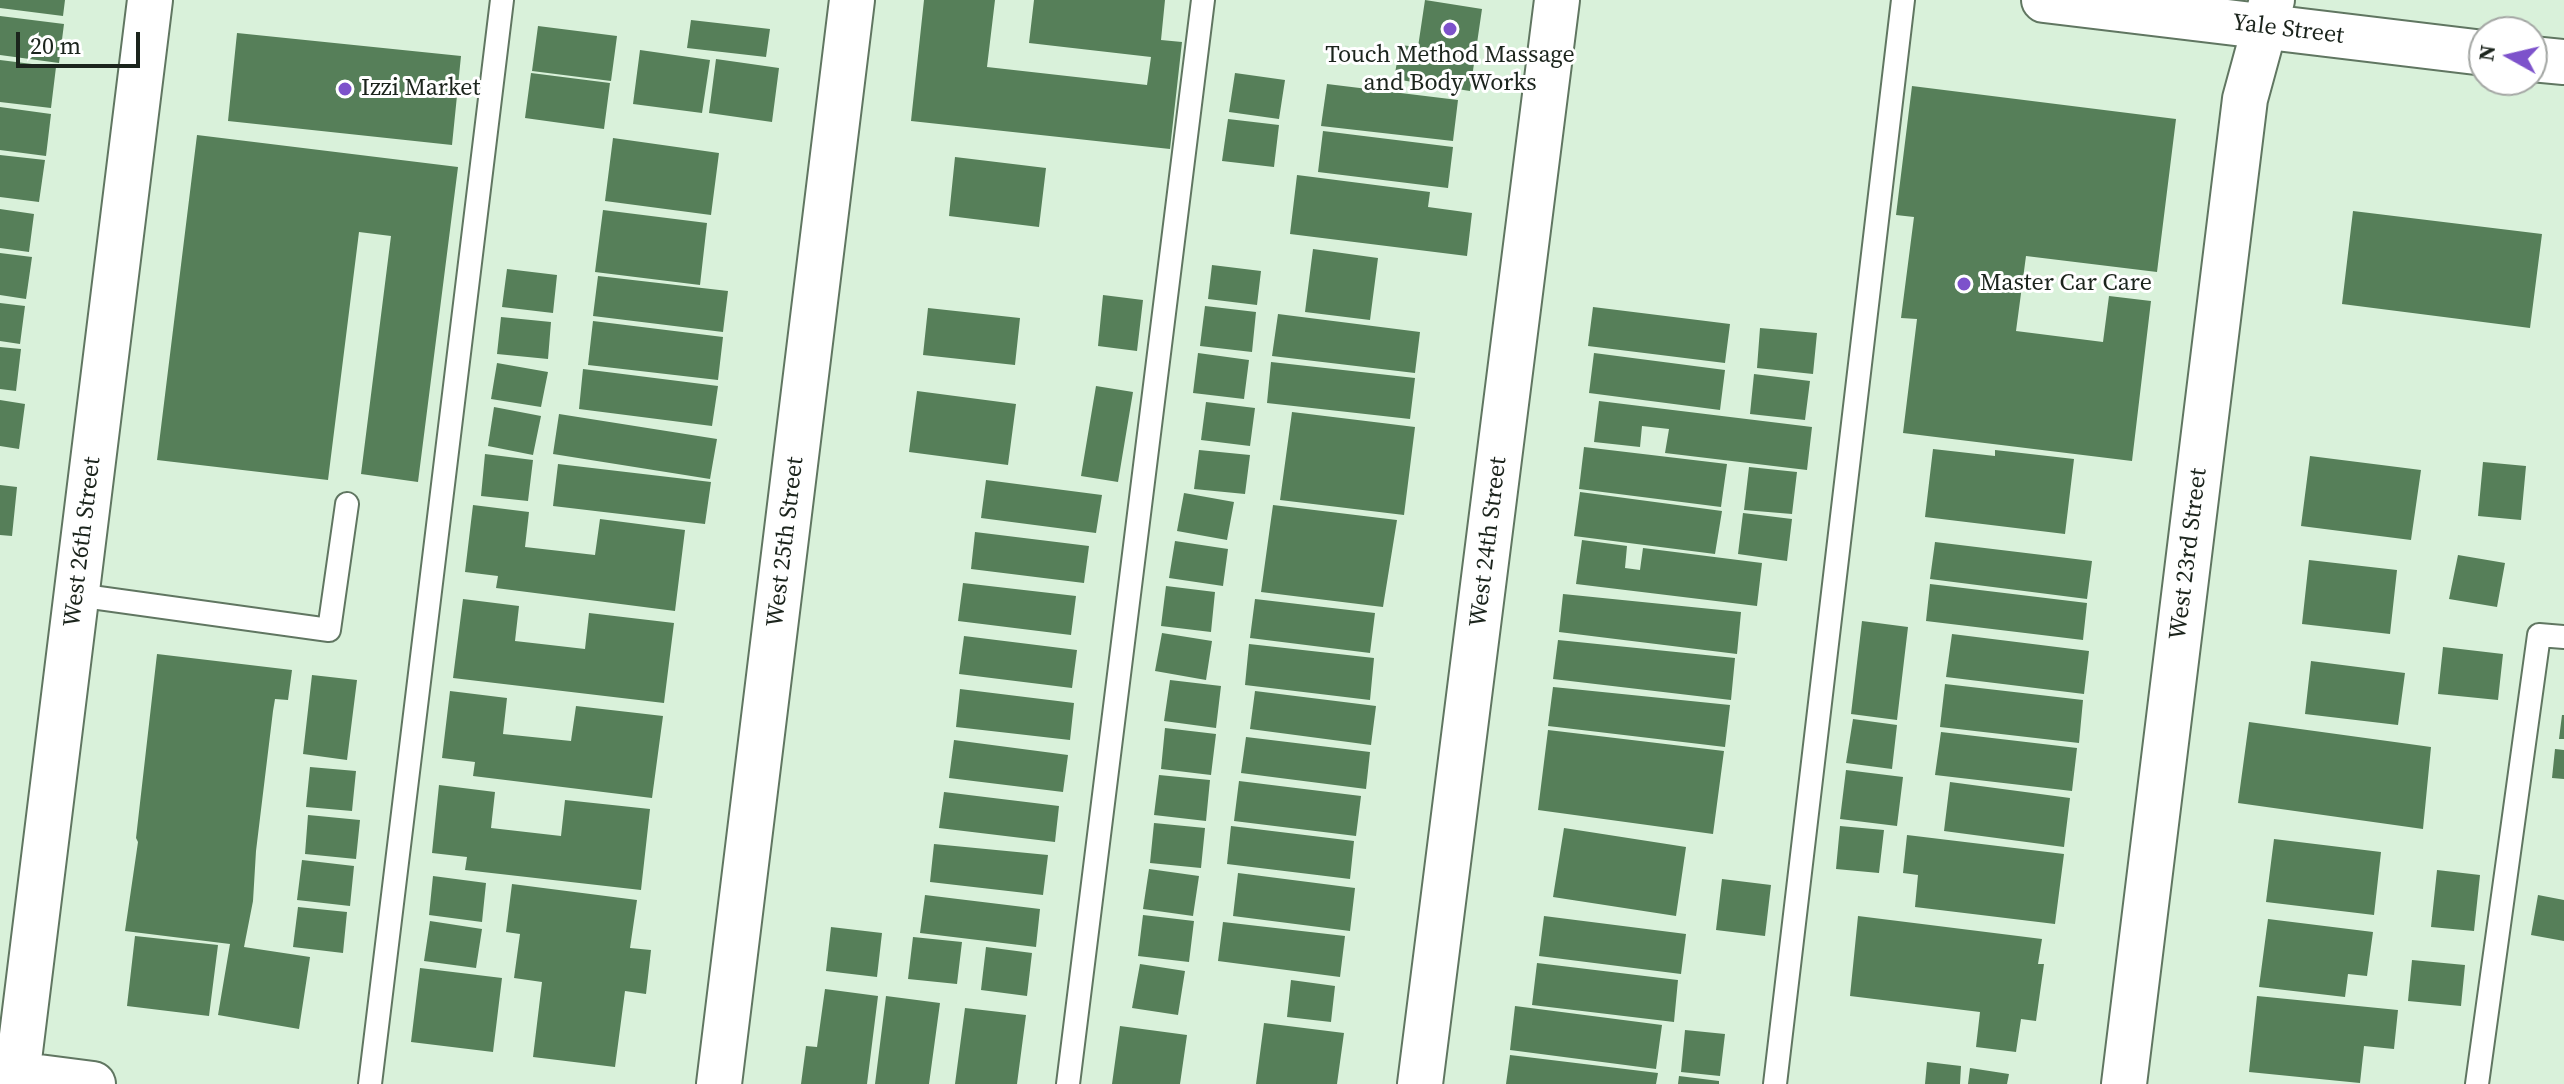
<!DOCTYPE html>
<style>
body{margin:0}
#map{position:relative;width:2564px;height:1084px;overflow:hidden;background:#d9f1da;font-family:"Source Serif 4",serif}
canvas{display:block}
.north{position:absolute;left:2468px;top:16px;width:80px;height:80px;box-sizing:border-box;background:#fff;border:2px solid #a4a7a4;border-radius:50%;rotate:278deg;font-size:22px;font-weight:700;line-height:32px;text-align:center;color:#1b241c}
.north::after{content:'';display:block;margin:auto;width:28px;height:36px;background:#7d52cb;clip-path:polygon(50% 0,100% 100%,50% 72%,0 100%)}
.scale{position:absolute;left:16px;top:32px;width:124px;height:36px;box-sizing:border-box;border:4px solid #1b241c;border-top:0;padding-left:10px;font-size:24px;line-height:28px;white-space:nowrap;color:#1b241c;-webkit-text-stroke:6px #fff;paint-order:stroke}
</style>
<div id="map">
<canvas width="2564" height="1084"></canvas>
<div class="north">N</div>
<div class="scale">20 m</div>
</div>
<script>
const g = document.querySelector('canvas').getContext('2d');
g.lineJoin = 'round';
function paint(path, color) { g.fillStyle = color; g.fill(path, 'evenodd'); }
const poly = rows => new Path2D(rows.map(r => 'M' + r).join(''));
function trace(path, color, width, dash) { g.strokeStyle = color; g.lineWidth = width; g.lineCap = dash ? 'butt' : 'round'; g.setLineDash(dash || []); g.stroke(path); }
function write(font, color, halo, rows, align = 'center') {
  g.font = font + ' "Source Serif 4",serif'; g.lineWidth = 6; g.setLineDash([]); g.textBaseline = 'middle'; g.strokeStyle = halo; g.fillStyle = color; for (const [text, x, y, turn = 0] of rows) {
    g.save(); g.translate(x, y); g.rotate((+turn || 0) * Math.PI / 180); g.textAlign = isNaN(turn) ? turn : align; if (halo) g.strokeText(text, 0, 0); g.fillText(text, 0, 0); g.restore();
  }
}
const building = poly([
 [0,0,65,0,63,16,0,8],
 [924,0,995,0,987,67,1147,85,1151,57,1029,43,1034,0,1165,0,1161,40,1182,42,1170,149,911,121],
 [1425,0,1482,9,1470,91,1394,79,1400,45,1418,47],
 [0,16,64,24,59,63,0,55],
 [691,20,770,29,766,57,687,48],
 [538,26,617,36,611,81,532,71],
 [237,33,461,56,452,145,228,121],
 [640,50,710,60,702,113,633,104],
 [716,59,779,68,772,122,709,113],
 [0,60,56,67,51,108,0,102],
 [531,73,610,83,604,129,525,118],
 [1235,73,1285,80,1279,119,1229,112],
 [1327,84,1458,100,1453,141,1321,126],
 [1912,86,2176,119,2157,272,2026,256,2016,331,2103,342,2109,296,2151,301,2132,461,1903,433,1917,319,1901,318,1914,217,1896,215],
 [0,107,51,114,46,156,0,150],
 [1228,119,1279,125,1274,167,1222,161],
 [1323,131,1453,147,1448,188,1318,172],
 [197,135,458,167,418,482,361,474,391,236,359,232,328,480,157,460],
 [613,138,719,153,711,215,605,201],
 [0,155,45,160,39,202,0,197],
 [955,157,1046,168,1039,227,949,216],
 [1297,175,1430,192,1428,207,1472,213,1467,256,1290,234],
 [0,209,34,214,29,252,0,248],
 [603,210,707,223,700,285,595,272],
 [2353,211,2542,234,2530,328,2342,304],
 [1313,249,1378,258,1370,320,1305,312],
 [0,253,32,257,26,299,0,295],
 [1212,265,1261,271,1257,305,1208,299],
 [507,269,557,275,553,313,502,307],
 [598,276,728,291,723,332,593,316],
 [1103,295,1143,300,1137,351,1098,346],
 [0,303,25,306,20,344,0,341],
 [1205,306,1256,312,1252,352,1200,346],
 [1593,307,1730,324,1725,363,1588,346],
 [928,308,1020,318,1015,365,923,355],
 [1278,314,1420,332,1415,373,1272,356],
 [501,317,551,322,548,359,497,354],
 [593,321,723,337,718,380,588,365],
 [1760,328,1817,333,1813,374,1757,368],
 [0,347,21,349,16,391,0,389],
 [1198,353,1249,360,1244,399,1193,393],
 [1594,353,1725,370,1720,410,1589,393],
 [1271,362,1415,378,1410,419,1267,403],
 [497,363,548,372,541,407,491,399],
 [583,369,718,386,712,426,579,409],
 [1754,374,1810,381,1805,420,1750,414],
 [1096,386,1133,392,1118,482,1081,476],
 [917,391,1016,404,1008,465,909,452],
 [0,400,25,404,19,449,0,446],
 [1599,401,1812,427,1807,470,1665,453,1669,429,1642,426,1640,447,1594,442],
 [1206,402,1255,408,1250,446,1201,440],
 [494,407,541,416,533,455,488,446],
 [1292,412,1415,427,1404,515,1280,500],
 [559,414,717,439,710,479,553,454],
 [1584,447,1727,464,1721,507,1579,489],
 [1933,449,1995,456,1995,450,2074,459,2065,534,1925,517],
 [1199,450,1250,455,1245,494,1194,489],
 [485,454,533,460,528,501,481,496],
 [2310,456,2421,470,2411,540,2301,526],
 [2483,462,2526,466,2521,520,2478,516],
 [558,464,711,482,705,524,553,506],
 [1749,467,1797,472,1792,514,1744,510],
 [986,480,1102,495,1096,533,981,518],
 [0,485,17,487,12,536,0,535],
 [1580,492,1722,511,1715,554,1574,536],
 [1184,493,1234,502,1227,540,1177,531],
 [473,505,529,512,525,547,595,555,600,519,685,530,675,611,496,588,498,576,465,572],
 [1273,505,1397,520,1383,607,1261,592],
 [1743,513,1792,519,1787,561,1738,554],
 [975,532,1089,546,1084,583,971,569],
 [1582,540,1627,546,1625,568,1640,570,1643,548,1762,563,1757,606,1576,584],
 [1175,541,1228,549,1223,586,1169,578],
 [1935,542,2092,561,2087,599,1930,579],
 [2458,555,2505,563,2497,607,2449,599],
 [2309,560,2397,570,2390,634,2302,624],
 [963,583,1076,596,1071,635,958,621],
 [1930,584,2087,603,2083,640,1926,621],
 [1166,586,1215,592,1211,632,1161,626],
 [1563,594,1741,612,1737,654,1559,632],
 [463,599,519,606,515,641,585,649,589,613,674,623,664,703,453,678],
 [1255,599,1375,613,1370,653,1250,638],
 [1862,621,1908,627,1897,720,1851,714],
 [1162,633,1212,641,1206,680,1155,671],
 [1952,634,2089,651,2084,694,1946,677],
 [964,636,1077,650,1072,688,959,674],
 [1558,640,1735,658,1731,700,1553,679],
 [1249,644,1374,658,1370,700,1245,685],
 [2443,647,2503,654,2498,700,2438,694],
 [157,654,292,670,288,700,275,699,273,711,256,851,253,901,244,947,310,957,299,1029,218,1015,230,944,125,931,138,842,136,838],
 [2311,661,2405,673,2398,725,2305,714],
 [312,675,357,680,347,760,303,754],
 [1170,680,1221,686,1216,728,1164,721],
 [1945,684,2083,700,2079,743,1940,727],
 [1553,687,1730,705,1725,747,1548,726],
 [960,689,1074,703,1070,740,956,727],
 [450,691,507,698,503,734,571,741,576,706,663,716,652,798,473,776,475,762,442,758],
 [1255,691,1376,706,1371,745,1250,729],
 [2562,715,2564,715,2564,739,2559,739],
 [1853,719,1897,725,1892,769,1846,763],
 [2249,722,2431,747,2423,829,2238,803],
 [1165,728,1216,734,1211,775,1161,769],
 [1548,730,1724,751,1713,834,1538,810],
 [1941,732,2077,748,2072,791,1935,775],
 [1246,737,1370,752,1366,789,1241,773],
 [954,740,1068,755,1063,792,949,778],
 [2555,749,2564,750,2564,779,2552,778],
 [310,767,356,771,352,811,306,807],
 [1846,770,1903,777,1897,826,1840,819],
 [1159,775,1210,780,1206,821,1154,815],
 [1239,781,1361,796,1356,836,1234,821],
 [1950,782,2070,798,2064,847,1944,831],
 [439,785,495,792,491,828,561,836,565,800,650,809,641,890,465,870,467,857,432,853],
 [944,792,1059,806,1055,842,939,828],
 [308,815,360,820,356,859,305,854],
 [1154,823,1205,828,1201,868,1150,863],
 [1231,826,1354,841,1350,879,1227,864],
 [1840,826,1884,830,1879,873,1836,869],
 [1564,828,1686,847,1676,916,1553,897],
 [1907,835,2064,854,2055,924,1915,907,1918,875,1903,873],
 [2274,839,2381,852,2374,915,2266,902],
 [934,844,1048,855,1043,895,930,882],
 [302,860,354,866,350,906,297,900],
 [1149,869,1199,876,1193,916,1143,909],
 [2437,870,2480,875,2474,931,2431,927],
 [1238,873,1355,888,1350,931,1233,916],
 [433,876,486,883,482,922,429,915],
 [1722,879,1771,885,1765,936,1716,930],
 [512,884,637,900,630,948,651,950,646,994,625,991,615,1067,533,1057,542,982,514,978,520,934,506,932],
 [925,895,1040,909,1036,947,920,933],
 [2538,895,2564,900,2564,941,2531,935],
 [298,907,347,912,343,953,293,947],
 [1143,915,1194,921,1189,962,1138,956],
 [1544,916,1686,934,1681,974,1539,956],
 [1858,916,2042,939,2038,964,2044,964,2036,1021,2021,1019,2016,1052,1976,1047,1980,1012,1850,996],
 [2268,919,2373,932,2367,976,2348,974,2345,997,2259,987],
 [430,921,482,929,476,968,424,961],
 [1223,922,1345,936,1340,977,1218,961],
 [831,927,882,933,877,977,826,971],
 [135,936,218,945,209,1016,127,1006],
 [913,937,962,942,957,984,908,979],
 [986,947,1032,953,1027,996,981,990],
 [2412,960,2465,965,2461,1006,2408,1001],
 [1537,963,1678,980,1674,1022,1532,1005],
 [1140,964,1185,971,1178,1015,1132,1008],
 [420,968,502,978,493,1052,411,1042],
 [1291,980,1335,986,1331,1022,1287,1017],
 [825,989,878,996,867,1084,801,1084,806,1046,817,1047],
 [886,996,940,1003,929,1084,875,1084],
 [2257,996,2398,1010,2394,1049,2364,1046,2360,1083,2249,1072],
 [1515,1006,1662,1025,1656,1069,1510,1050],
 [965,1008,1026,1015,1017,1084,955,1084],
 [1264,1023,1344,1033,1337,1084,1256,1084],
 [1120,1026,1187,1035,1180,1084,1112,1084],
 [1685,1030,1725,1034,1720,1076,1681,1072],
 [1510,1055,1658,1073,1656,1084,1506,1084],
 [1927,1062,1961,1066,1960,1084,1925,1084],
 [1970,1068,2009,1074,2007,1084,1968,1084],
 [1679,1076,1719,1081,1719,1084,1678,1084]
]);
const service = poly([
 [77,595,329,630,347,504],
 [370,1084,502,0],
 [1068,1084,1203,0],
 [1775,1084,1903,0],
 [2477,1084,2539,635,2564,637]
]);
const minor = poly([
 [0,1072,93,1084],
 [16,1084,150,0],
 [719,1084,852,0],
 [2124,1084,2245,99,2272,0]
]);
const tertiary = poly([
 [1420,1084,1557,0]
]);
const secondary = poly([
 [2044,0,2484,53],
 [2532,59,2564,62]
]);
const markers = [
 [1450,29,8,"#7d52cb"],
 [345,89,8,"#7d52cb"],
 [1964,284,8,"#7d52cb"]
];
const streetNames = [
 ["Yale Street",2288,30,7],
 ["West 26th Street",83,542,-83],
 ["West 25th Street",786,542,-83],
 ["West 24th Street",1489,542,-83],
 ["West 23rd Street",2189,554,-83]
];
const poiNames = [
 ["Touch Method Massage",1450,56,"center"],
 ["and Body Works",1450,84,"center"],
 ["Izzi Market",361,89],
 ["Master Car Care",1980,284]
];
paint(building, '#567f59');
trace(service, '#607661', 26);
trace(minor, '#607661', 48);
trace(tertiary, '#607661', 48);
trace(secondary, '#607661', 48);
trace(service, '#fff', 22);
trace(minor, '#fff', 44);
trace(tertiary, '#fff', 44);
trace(secondary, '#fff', 44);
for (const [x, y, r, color] of markers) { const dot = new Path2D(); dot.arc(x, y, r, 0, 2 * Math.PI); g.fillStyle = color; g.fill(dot); trace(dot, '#fff', 3); }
write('24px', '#1b241c', '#fff', streetNames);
write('24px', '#1b241c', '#fff', poiNames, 'left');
</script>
